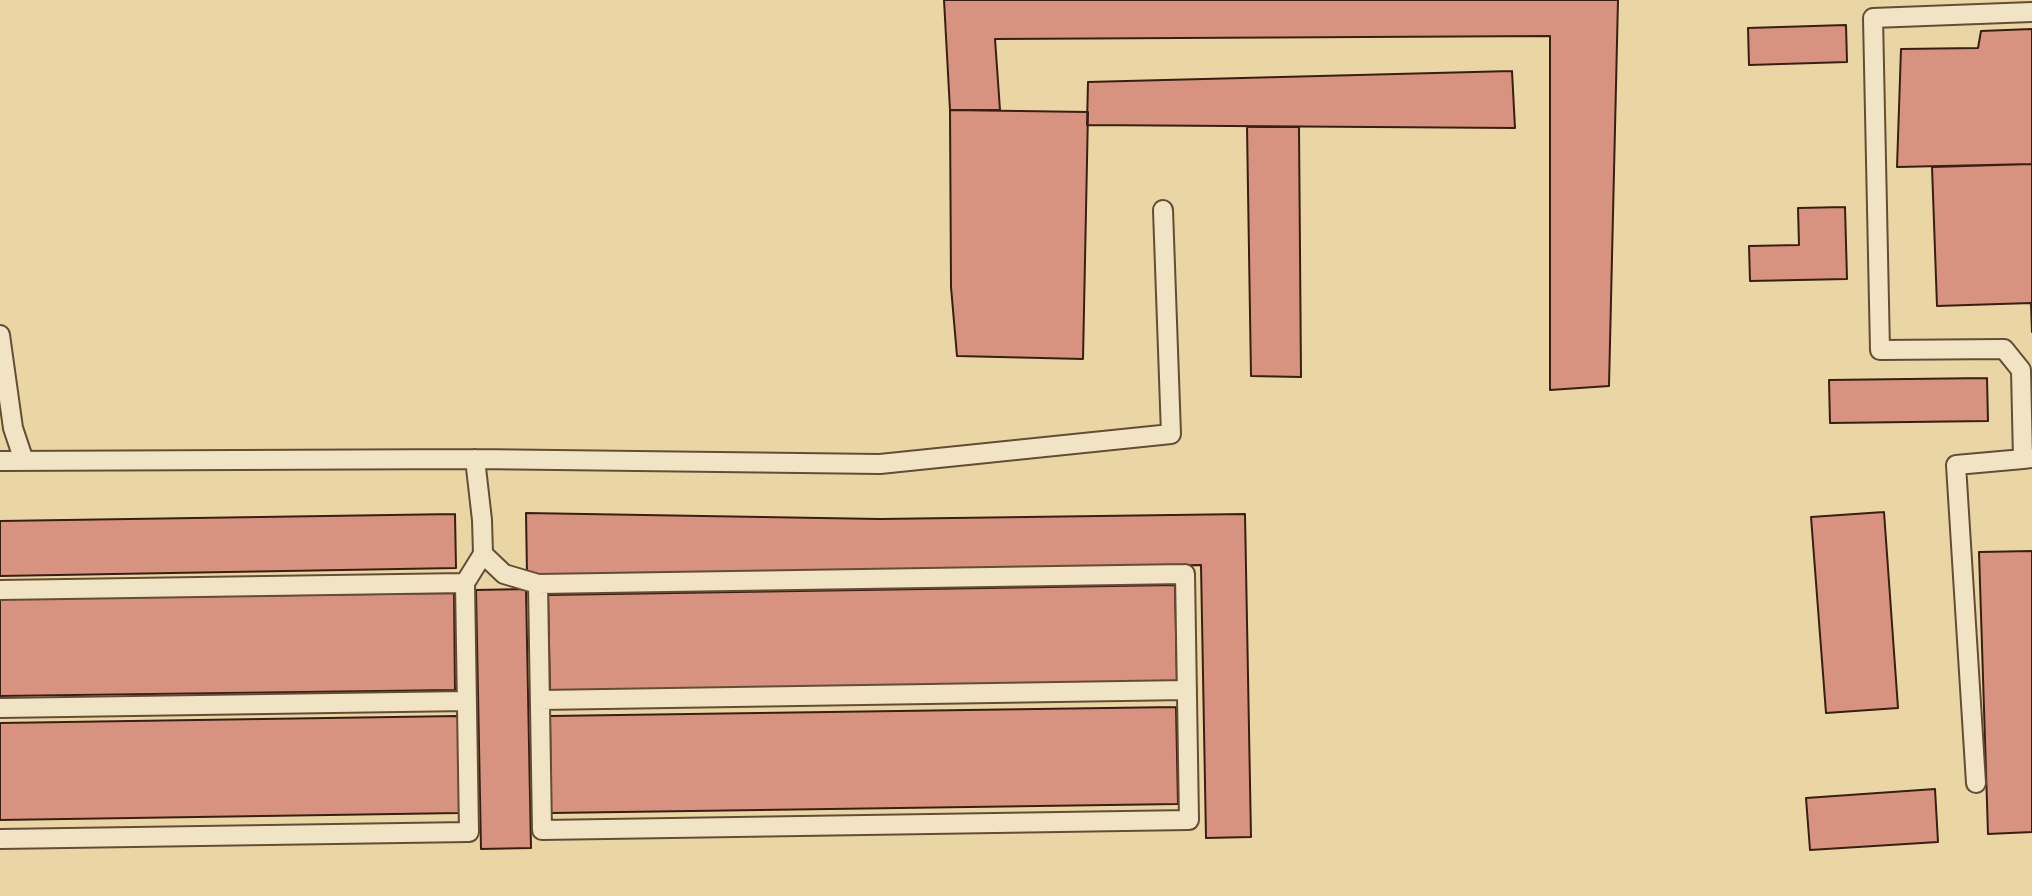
<!DOCTYPE html>
<style>
body{margin:0}
canvas{display:block;background:#ead6a4}
</style>
<canvas width="2032" height="896"></canvas>
<script>
const g = document.querySelector('canvas').getContext('2d');
g.lineJoin = 'round';
function paint(path, color) { g.fillStyle = color; g.fill(path, 'evenodd'); }
const poly = rows => new Path2D(rows.map(r => 'M' + r).join(''));
function trace(path, color, width, dash) { g.strokeStyle = color; g.lineWidth = width; g.lineCap = dash ? 'butt' : 'round'; g.setLineDash(dash || []); g.stroke(path); }
const building = poly([
 [944,0,1618,0,1609,386,1550,390,1550,36,995,39,1000,110,950,110,944,0],
 [1846,25,1847,62,1749,65,1748,28,1846,25],
 [2032,29,2032,164,1897,167,1901,49,1978,48,1981,31,2032,29],
 [1512,71,1515,128,1087,125,1088,82,1512,71],
 [950,110,1088,112,1083,359,957,356,951,287,950,110],
 [1247,127,1299,127,1301,377,1251,376,1247,127],
 [2032,164,2032,332,2031,303,1937,306,1932,167,2032,164],
 [1845,207,1847,279,1750,281,1749,246,1799,245,1798,208,1845,207],
 [1987,378,1988,421,1830,423,1829,380,1987,378],
 [1884,512,1898,708,1826,713,1811,517,1884,512],
 [526,513,880,519,1245,514,1251,837,1206,838,1201,565,527,575,526,513],
 [455,514,456,568,0,576,0,521,455,514],
 [2032,551,2032,832,1988,834,1979,552,2032,551],
 [1175,585,1177,682,550,692,548,595,1175,585],
 [526,589,531,848,481,849,476,590,526,589],
 [454,593,455,690,0,696,0,599,454,593],
 [1176,707,1178,804,551,813,550,716,1176,707],
 [459,716,460,813,0,820,0,723,459,716],
 [1935,789,1938,842,1810,850,1806,798,1935,789]
]);
const lane = poly([
 [2032,12,1873,18,1880,350,2004,349,2021,370,2023,459,2032,458],
 [0,335,13,428,24,461],
 [0,461,475,459,880,464,1171,434,1163,210],
 [483,554,504,574,538,584],
 [1185,574,1189,820,542,830,538,584,1185,574],
 [0,590,465,583],
 [540,700,1187,690],
 [0,708,467,701],
 [1976,783,1956,465,2023,459],
 [0,839,469,832,465,583,483,554,482,520,475,459]
]);
paint(building, '#d7937f');
trace(building, '#391e12', 2);
trace(lane, '#654c36', 22);
trace(lane, '#f1e4c4', 18);
</script>
